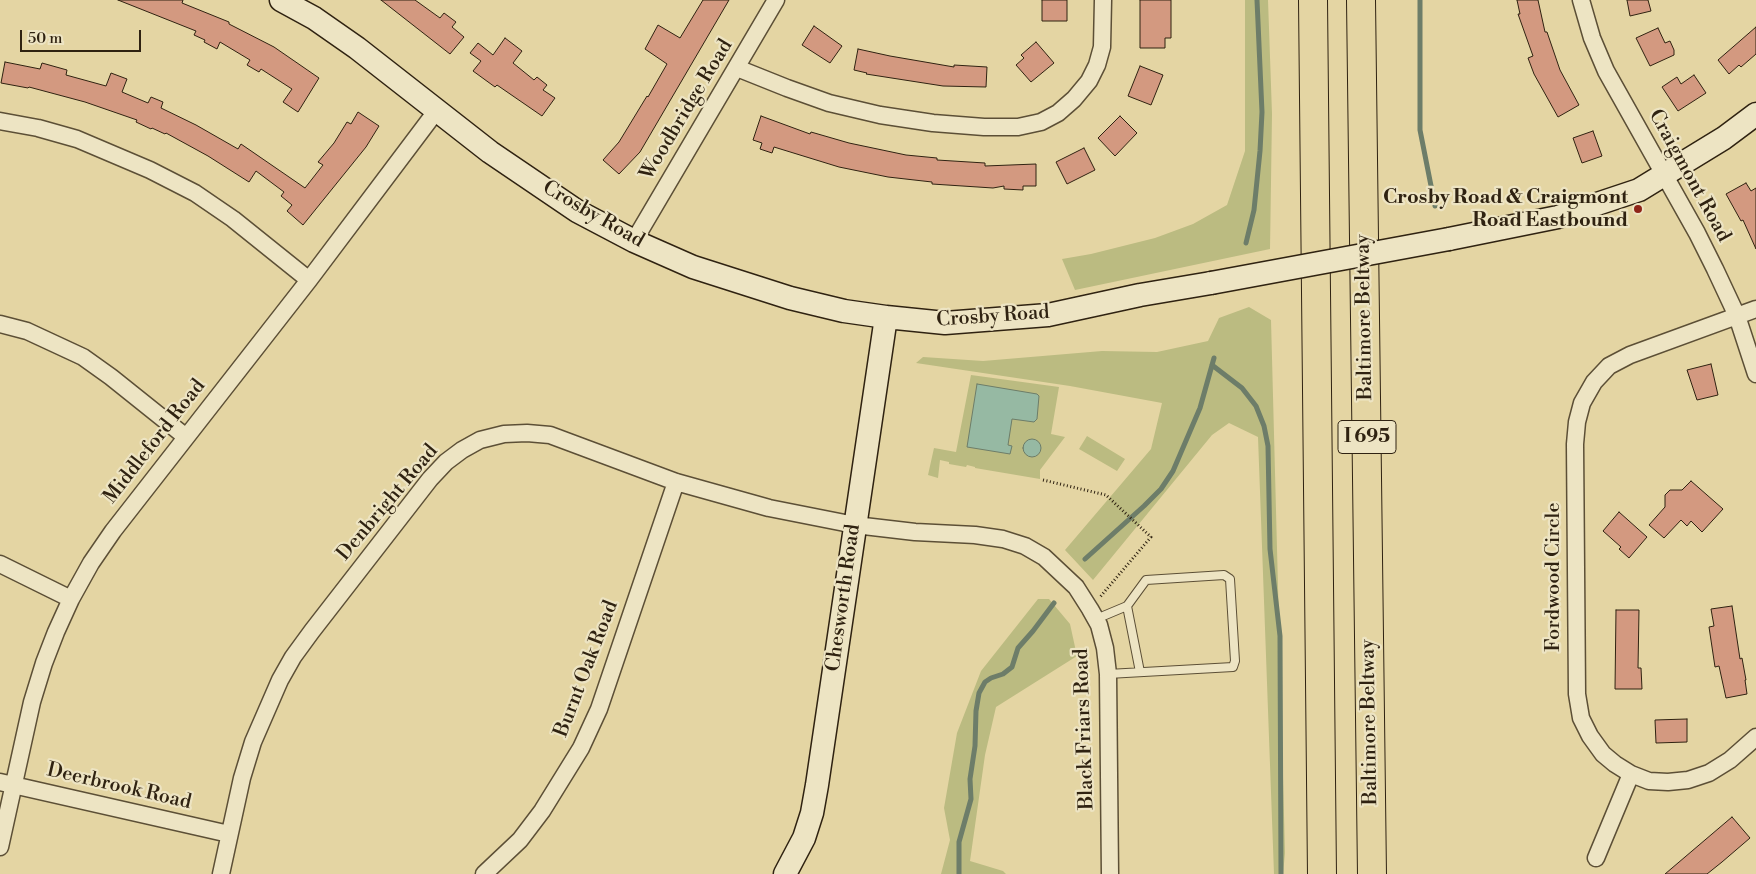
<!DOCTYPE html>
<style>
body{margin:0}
#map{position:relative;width:1756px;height:874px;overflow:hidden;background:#e4d5a3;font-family:"Libre Bodoni",serif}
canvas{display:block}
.scale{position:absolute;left:20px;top:30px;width:121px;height:22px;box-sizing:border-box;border:2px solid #2f2211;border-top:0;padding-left:6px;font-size:15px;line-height:18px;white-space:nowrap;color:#2f2211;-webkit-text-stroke:4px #ede4c3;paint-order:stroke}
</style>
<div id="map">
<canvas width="1756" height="874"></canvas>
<div class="scale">50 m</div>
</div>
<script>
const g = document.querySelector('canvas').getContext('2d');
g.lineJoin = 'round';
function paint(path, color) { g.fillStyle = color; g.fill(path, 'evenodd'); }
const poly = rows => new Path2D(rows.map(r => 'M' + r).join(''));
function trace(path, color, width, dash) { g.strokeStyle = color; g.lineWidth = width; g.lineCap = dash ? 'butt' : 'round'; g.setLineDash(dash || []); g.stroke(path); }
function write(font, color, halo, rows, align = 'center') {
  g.font = font + ' "Libre Bodoni",serif'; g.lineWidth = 4.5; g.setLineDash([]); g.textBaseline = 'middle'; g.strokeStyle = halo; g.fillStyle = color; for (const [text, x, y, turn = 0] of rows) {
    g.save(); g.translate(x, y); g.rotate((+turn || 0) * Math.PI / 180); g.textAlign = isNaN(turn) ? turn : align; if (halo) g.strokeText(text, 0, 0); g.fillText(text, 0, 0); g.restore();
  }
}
const green = poly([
 [1245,0,1268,0,1272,114,1270,249,1075,290,1062,259,1091,254,1155,238,1193,224,1227,205,1245,151],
 [1249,307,1271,320,1285,853,1283,874,1274,874,1258,437,1229,423,1212,435,1093,580,1065,550,1151,449,1162,403,1070,386,916,363,923,357,983,361,1102,351,1157,352,1208,341,1219,318],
 [971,375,1059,387,1051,434,1065,437,1040,470,1040,479,975,468,975,467,967,465,966,467,949,464,949,462,940,460,938,478,928,475,934,448,956,452],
 [1087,436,1125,459,1117,471,1079,449],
 [1038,599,1049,599,1070,624,1077,656,996,707,985,755,970,861,1003,871,1006,874,941,874,950,840,944,808,957,733,981,671]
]);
const water = poly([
 [977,384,1037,394,1039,396,1037,419,1034,422,1012,419,1008,445,1012,446,1010,454,967,447,977,384],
 '1023 448a9 9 0 1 1 18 0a9 9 0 1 1-18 0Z'
]);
const stream = poly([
 [1420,0,1420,130,1435,206],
 [1246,243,1254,210,1260,151,1262,112,1257,0],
 [1212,365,1242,388,1256,406,1264,426,1268,446,1270,549,1280,636,1281,874],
 [1085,559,1144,506,1161,489,1173,471,1200,408,1214,358],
 [959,874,959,842,971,799,970,779,975,746,976,711,979,693,985,682,991,678,1003,674,1012,667,1018,648,1033,631,1054,603]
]);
const building = poly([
 [118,0,183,0,182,3,229,22,229,24,274,47,319,78,298,112,283,102,292,89,261,69,259,72,247,65,250,60,220,42,217,49,204,42,205,40,194,35,196,31,118,0],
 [381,0,415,0,440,18,444,13,456,22,452,27,464,37,450,54,381,0],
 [703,0,729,0,640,152,619,174,603,160,619,142,647,96,648,97,667,64,645,49,658,25,680,38,703,0],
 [1042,0,1067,0,1067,21,1042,21,1042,0],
 [1140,0,1171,0,1171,38,1165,38,1165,48,1140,48,1140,0],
 [1517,0,1538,0,1545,32,1547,32,1560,70,1579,105,1558,117,1534,74,1528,58,1533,56,1518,14,1520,14,1517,0],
 [1627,0,1648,0,1651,11,1630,16,1627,0],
 [814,26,842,46,830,63,802,45,814,26],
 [1756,27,1756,54,1741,67,1739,65,1729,74,1718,60,1756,27],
 [1658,28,1665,43,1670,41,1674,50,1674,55,1650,66,1636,38,1658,28],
 [505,38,522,51,513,63,534,80,537,77,547,85,543,90,555,98,542,116,497,85,495,87,473,71,481,61,470,53,478,43,493,55,505,38],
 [1036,42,1054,63,1031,82,1016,65,1024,58,1021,55,1036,42],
 [858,49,890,56,954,67,954,65,987,67,986,87,943,86,866,74,867,73,854,70,858,49],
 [5,62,40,69,42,63,67,70,66,75,106,86,111,73,127,79,122,92,148,103,151,97,163,102,161,108,196,125,238,149,241,144,305,188,323,165,318,162,334,143,347,122,351,124,358,112,379,126,366,147,303,225,287,211,292,205,281,196,284,192,256,171,249,182,208,156,166,133,165,134,152,128,151,129,136,122,137,120,85,102,29,87,28,88,1,83,5,62],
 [1140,66,1163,75,1151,105,1128,96,1140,66],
 [1694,75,1706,93,1678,111,1662,87,1677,77,1681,84,1694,75],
 [761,116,810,134,811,132,849,143,906,155,937,158,937,160,985,163,985,166,1036,164,1036,186,1023,186,1023,190,1004,189,1004,186,993,188,932,184,932,182,888,177,839,167,774,147,772,153,760,149,762,143,753,140,761,116],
 [1120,116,1137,133,1115,156,1098,138,1120,116],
 [1593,131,1602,156,1582,163,1573,138,1593,131],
 [1084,148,1095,170,1067,184,1056,162,1084,148],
 [1746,183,1751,191,1756,188,1756,249,1743,220,1741,221,1726,194,1746,183],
 [1711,364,1718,395,1697,400,1687,370,1711,364],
 [1691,481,1723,509,1702,532,1691,521,1687,526,1681,520,1664,538,1649,525,1665,507,1665,495,1670,490,1682,490,1691,481],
 [1619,512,1647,537,1629,558,1619,549,1621,547,1603,531,1619,512],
 [1732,606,1740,659,1742,658,1746,680,1745,680,1747,694,1726,698,1719,666,1715,667,1709,627,1714,626,1711,609,1732,606],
 [1616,610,1639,610,1638,668,1641,668,1642,689,1615,689,1616,610],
 [1687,719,1687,742,1656,743,1655,720,1687,719],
 [1732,817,1750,838,1722,862,1707,874,1665,874,1732,817]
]);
const path = poly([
 [1043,480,1106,495,1151,537,1100,597]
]);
const lane = poly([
 [1127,606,1140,672],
 [1096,619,1127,606,1146,580,1224,575,1230,579,1235,661,1233,667,1108,674]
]);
const street = poly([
 [1581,0,1592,38,1606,71,1697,233,1715,269,1737,316,1756,374],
 [737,68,787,88,829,103,880,115,933,123,984,127,1018,127,1041,122,1058,113,1074,99,1089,81,1097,65,1102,47,1103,0],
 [0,121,38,128,77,139,150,170,195,193,233,219,309,280],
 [634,241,776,0],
 [1756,309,1630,355,1609,366,1594,382,1582,403,1577,422,1575,444,1577,694,1581,718,1590,736,1603,754,1615,764,1631,774,1649,781,1668,782,1688,780,1709,773,1730,760,1756,737],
 [0,324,27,331,83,357,111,377,186,437],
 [0,564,71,599],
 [0,782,229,834],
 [0,847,32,702,44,663,56,632,71,599,91,563,113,531,309,280,437,110],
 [1596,858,1631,774],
 [221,874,242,778,253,742,280,680,293,657,312,631,430,479,446,462,462,450,480,440,504,434,527,433,550,435,676,482,769,508,855,525,915,532,975,535,1003,539,1025,546,1044,557,1076,587,1090,609,1099,625,1105,648,1108,674,1110,874],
 [484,874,520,840,542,811,581,748,599,709,676,482]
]);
const secondary = poly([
 [281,0,314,18,357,48,490,152,577,211,634,241,693,267,790,298,844,311,886,317,945,323,1048,315,1140,295,1211,283],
 [1449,239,1558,217,1639,190,1724,138,1756,114],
 [785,874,804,838,812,813,817,785,886,317]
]);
const highway = poly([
 [1313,0,1322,874],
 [1361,0,1372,874]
]);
const secondaryBridge = poly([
 [1211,283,1449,239]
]);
const markers = [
 [1638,209,5,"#8f2418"]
];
const shields = [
 [1367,437,58]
];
const shieldNames = [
 ["I 695",1367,437]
];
const streetNames = [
 ["Woodbridge Road",687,110,-59],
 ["Craigmont Road",1689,176,61],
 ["Crosby Road",593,215,30],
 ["Crosby Road",993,317,-4],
 ["Baltimore Beltway",1365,317,-91],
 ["Middleford Road",155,442,-52],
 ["Denbright Road",388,503,-50],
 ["Fordwood Circle",1554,577,-90],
 ["Chesworth Road",844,598,-82],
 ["Burnt Oak Road",587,669,-69],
 ["Baltimore Beltway",1370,722,-91],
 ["Black Friars Road",1085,729,-92],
 ["Deerbrook Road",119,787,13]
];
const poiNames = [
 ["Crosby Road & Craigmont",1628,198],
 ["Road Eastbound",1628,221]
];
paint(green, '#bbbb81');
paint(water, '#96b9a3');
trace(water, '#6d7d69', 1);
trace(stream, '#6d7d69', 5);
paint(building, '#d39980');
trace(building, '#2f2211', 1);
trace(lane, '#5c4f36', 10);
trace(street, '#5c4f36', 19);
trace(secondary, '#2f2211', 25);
trace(highway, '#2f2211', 30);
trace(path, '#2f2211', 3, [1, 2.5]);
trace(lane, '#ede4c3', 8);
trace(street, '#ede4c3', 16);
trace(secondary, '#ede4c3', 22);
trace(highway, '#e4d5a3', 28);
trace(secondaryBridge, '#2f2211', 25, []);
trace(secondaryBridge, '#ede4c3', 22);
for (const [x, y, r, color] of markers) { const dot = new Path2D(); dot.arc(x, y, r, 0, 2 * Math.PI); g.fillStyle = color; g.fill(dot); trace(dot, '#ede4c3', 2); }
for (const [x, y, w] of shields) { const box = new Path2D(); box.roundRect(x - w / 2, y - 16.5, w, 33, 4); g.fillStyle = '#ede4c3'; g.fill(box); trace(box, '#2f2211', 1); }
write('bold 19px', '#2f2211', null, shieldNames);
write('20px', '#2f2211', '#ede4c3', streetNames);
write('bold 20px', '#2f2211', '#ede4c3', poiNames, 'right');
</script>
